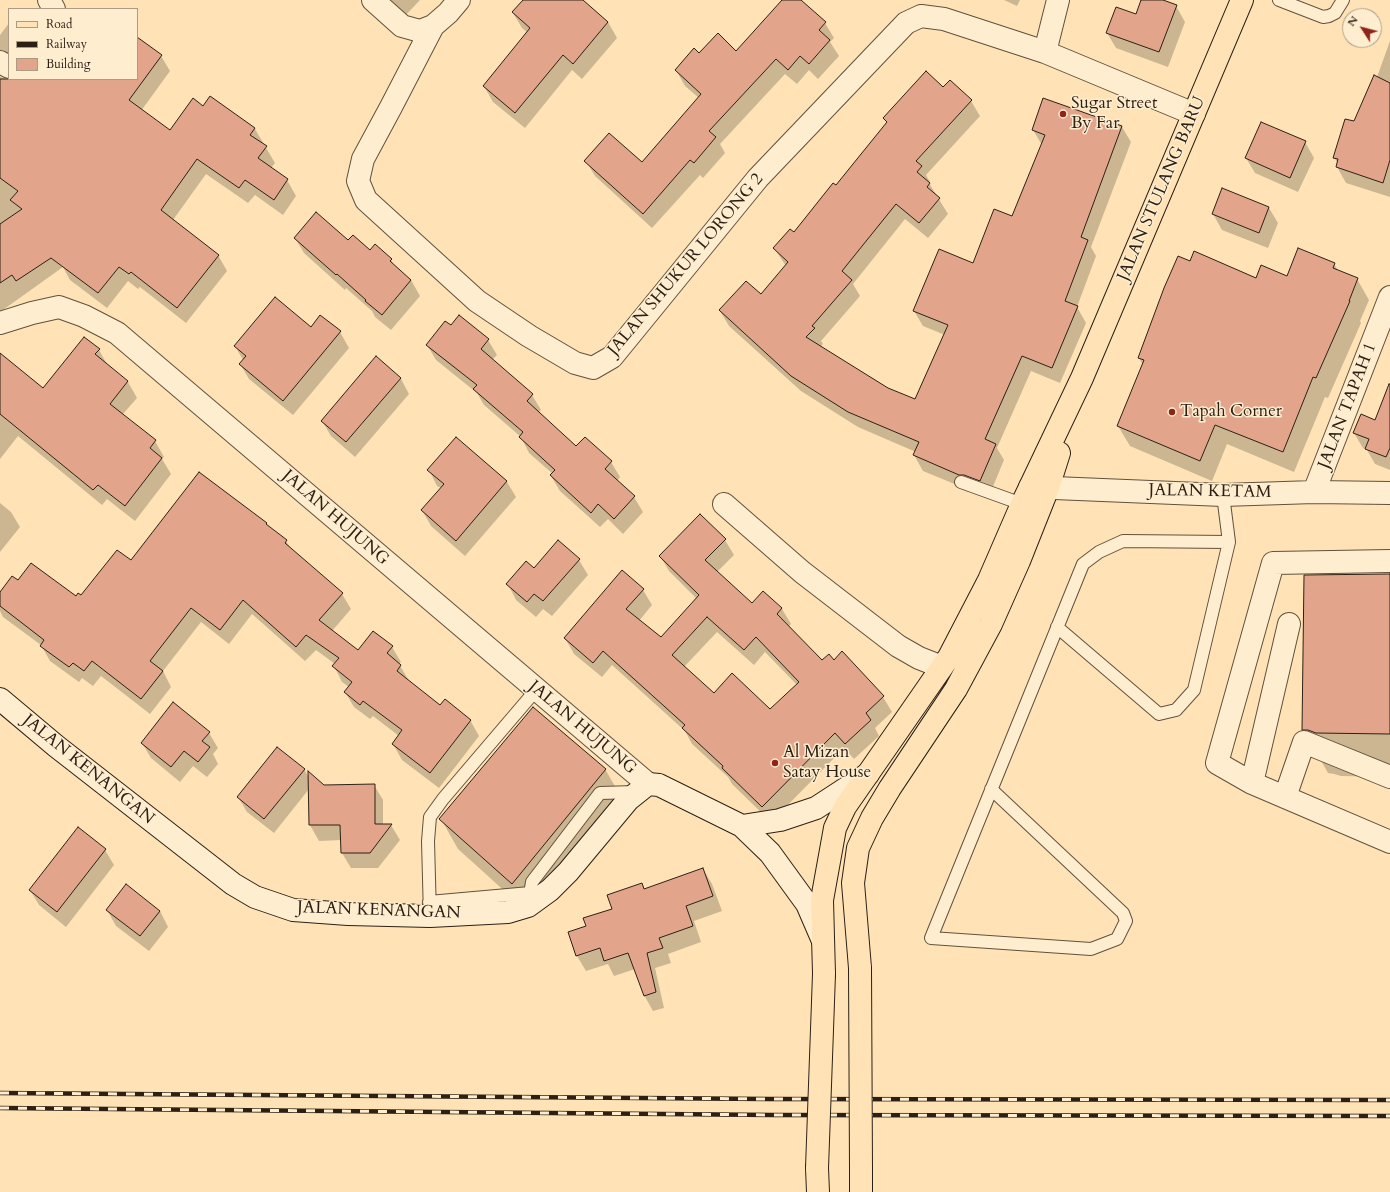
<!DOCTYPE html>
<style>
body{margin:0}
#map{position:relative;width:1390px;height:1192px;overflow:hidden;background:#ffe3b6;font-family:Cardo,serif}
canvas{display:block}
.legend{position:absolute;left:8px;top:8px;width:130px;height:72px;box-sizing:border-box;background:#ffedd0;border:1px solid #ab9b85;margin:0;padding:5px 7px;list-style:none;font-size:12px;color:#2c2015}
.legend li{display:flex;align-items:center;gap:8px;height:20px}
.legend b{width:20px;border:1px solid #ab9b85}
.north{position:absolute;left:1342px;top:8px;width:40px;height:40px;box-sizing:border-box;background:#ffedd0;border:1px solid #ab9b85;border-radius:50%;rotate:306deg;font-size:11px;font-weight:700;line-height:16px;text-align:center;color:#2c2015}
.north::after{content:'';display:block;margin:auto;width:14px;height:18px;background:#8f2418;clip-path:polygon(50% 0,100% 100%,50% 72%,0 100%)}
</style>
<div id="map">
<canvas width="1390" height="1192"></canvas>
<ul class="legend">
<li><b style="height:5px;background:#ffe3b6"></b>Road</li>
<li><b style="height:5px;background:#2c2015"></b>Railway</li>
<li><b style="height:11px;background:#e2a58b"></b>Building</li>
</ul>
<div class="north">N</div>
</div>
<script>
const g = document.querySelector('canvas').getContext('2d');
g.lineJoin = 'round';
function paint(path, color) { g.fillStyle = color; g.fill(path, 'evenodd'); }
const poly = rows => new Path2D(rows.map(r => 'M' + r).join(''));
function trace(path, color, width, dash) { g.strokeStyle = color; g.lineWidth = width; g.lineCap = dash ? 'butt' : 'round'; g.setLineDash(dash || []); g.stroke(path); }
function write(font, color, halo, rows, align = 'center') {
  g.font = font + ' Cardo,serif'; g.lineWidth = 3; g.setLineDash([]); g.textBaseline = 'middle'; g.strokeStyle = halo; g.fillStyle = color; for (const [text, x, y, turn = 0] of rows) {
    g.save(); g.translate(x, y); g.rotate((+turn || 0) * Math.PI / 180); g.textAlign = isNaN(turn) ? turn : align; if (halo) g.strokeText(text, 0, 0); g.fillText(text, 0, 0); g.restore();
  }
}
const shadow = poly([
 [373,0,420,0,404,17],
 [524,0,581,0,608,22,617,38,582,79,572,70,525,128,493,102,484,86,528,33,522,28,513,13],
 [783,0,799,0,825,23,834,38,830,42,839,56,818,79,809,70,797,84,785,74,720,144,725,153,703,178,700,175,652,228,595,176,586,161,642,163,699,98,685,86,676,70,699,54,737,52],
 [1004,0,1020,0,1017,6],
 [1142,0,1160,0,1176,6,1185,22,1168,67,1116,48,1107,33,1136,16],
 [9,23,9,65,0,69,0,35],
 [137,39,161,56,170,71,141,111,170,132,203,107,210,97,255,129,275,163,271,168,287,180,296,196,283,215,255,195,248,203,206,174,173,220,218,255,227,271,186,323,140,287,138,289,128,281,107,308,70,280,63,267,0,312,0,77,9,80,15,79,137,79],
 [1390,41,1390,197,1346,183,1337,167,1338,164,1334,157,1355,123,1377,77],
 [943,88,971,101,980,116,926,175,930,182,929,183,948,214,928,238,905,219,853,284,860,296,821,341,823,344,820,347,887,389,916,401,945,335,923,326,914,311,974,264,1012,217,1042,145,1033,130,1044,99,1122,127,1131,142,1091,247,1096,256,1077,307,1086,323,1060,383,1031,371,997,448,1004,460,989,496,969,490,923,471,914,455,916,452,858,427,801,391,729,326,720,311,761,296,786,266,774,248,794,233,836,187,887,123,884,118],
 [1305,142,1314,158,1298,192,1255,173,1246,158],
 [1269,208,1278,223,1268,248,1222,230,1213,214],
 [295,238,348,242,391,260,395,267,411,280,420,296,391,330,375,317,372,311,346,288,345,290,304,253],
 [1190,263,1256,279,1287,277,1334,264,1339,272,1357,279,1369,300,1360,321,1361,323,1328,398,1325,397,1294,472,1227,444,1212,481,1130,446,1118,426,1143,365,1139,358],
 [451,327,488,340,497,355,492,360,532,395,541,410,538,413,577,447,611,462,620,477,617,481,634,497,643,512,623,534,608,519,600,527,560,491,551,476,553,474,529,453,521,437,484,405,477,393,436,360,427,345],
 [311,328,340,332,349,348,293,415,249,379,240,364,243,360,235,346],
 [99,350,108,366,128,382,137,398,122,415,155,441,164,457,162,459,171,474,135,521,107,499,102,505,18,436,0,459,0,354,43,389],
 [376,358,401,379,409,394,355,457,331,436,322,421],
 [1390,384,1390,470,1375,464,1367,450,1363,448,1354,433,1375,421],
 [456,438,507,482,516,497,465,556,431,526,422,510,441,488,437,486,429,470],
 [199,473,266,524,286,541,291,549,342,594,351,609,332,631,358,652,392,647,401,662,399,664,409,681,441,706,470,720,479,736,439,788,402,760,393,744,399,736,373,716,370,719,354,707,345,692,349,687,342,682,334,666,335,664,316,650,305,661,252,614,229,644,201,622,163,671,171,687,150,714,101,676,93,686,82,678,79,682,50,661,41,645,3,617,0,611,0,594,18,581,76,597,81,597,131,562],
 [0,503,11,512,20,527,0,552],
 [700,516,725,540,734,555,717,572,753,604,763,592,782,609,791,624,789,626,822,661,883,697,892,712,875,728,879,736,854,759,844,748,771,822,732,784,728,777,692,744,685,731,612,665,602,677,574,654,565,638,643,590,652,605,639,621,661,639,697,599,669,571,660,556],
 [717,632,754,665,765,652,797,685,770,710,714,694,684,667],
 [579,560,588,575,552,616,543,609,536,617,516,600,508,584,534,570],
 [1390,574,1390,777,1341,776,1334,774,1328,773,1303,729],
 [209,733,218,748,213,754,218,764,207,777,193,766,180,782,151,758,142,743],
 [304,769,309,778,324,786,374,785,383,800,383,825,391,825,400,840,378,868,351,868,342,853,342,840,319,841,310,825,309,789,274,833,247,812,238,797],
 [605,769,623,800,530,914,458,849,441,819],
 [78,829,105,850,114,865,66,927,39,905,30,890],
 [703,869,712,884,722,911,694,921,701,942,668,954,671,963,655,968,664,1008,653,1011,644,995,635,969,614,976,608,964,586,971,577,956,570,933,587,927,644,890],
 [107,910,160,911,168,927,149,951,116,926]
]);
const building = poly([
 [523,0,583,0,608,22,573,64,563,55,515,113,483,86,530,28,512,12,523,0],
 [782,0,801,0,826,22,819,30,830,40,809,64,800,56,788,70,776,59,709,131,716,137,694,163,690,160,643,214,584,161,609,133,642,162,701,94,675,70,694,48,699,53,718,33,736,51,782,0],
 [1141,0,1163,0,1177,5,1159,52,1106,33,1116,7,1136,14,1141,0],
 [137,37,162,55,129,100,170,130,193,98,203,106,210,96,255,128,250,135,267,146,258,158,288,179,274,200,245,180,239,188,197,159,161,210,219,255,177,308,131,272,129,274,119,267,98,293,51,258,16,281,12,275,0,283,0,224,22,209,10,200,18,191,0,178,0,79,137,79,137,37],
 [926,71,943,87,950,80,972,100,916,161,922,166,917,172,930,183,927,187,940,198,919,223,896,204,842,271,852,280,812,326,815,328,806,337,888,388,915,399,948,325,913,311,939,249,973,263,994,209,1012,216,1045,135,1032,130,1043,98,1122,126,1081,237,1088,240,1065,301,1078,306,1052,368,1022,356,985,439,996,444,980,481,964,475,959,475,913,455,919,442,848,412,791,376,719,310,746,281,761,294,788,262,773,248,790,229,794,232,833,183,836,185,887,122,883,118,926,71],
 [1374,75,1390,83,1390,160,1383,183,1336,167,1338,159,1333,158,1345,119,1354,121,1374,75],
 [1261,122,1306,141,1290,178,1245,158,1261,122],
 [1222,188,1269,207,1259,233,1212,214,1222,188],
 [316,212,348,240,353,235,370,250,375,244,392,259,390,261,411,280,382,315,365,301,366,300,337,274,336,275,294,238,316,212],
 [1298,248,1335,263,1333,268,1358,278,1349,301,1350,301,1316,378,1313,377,1283,452,1215,425,1200,461,1117,426,1144,360,1138,358,1164,288,1178,256,1190,261,1194,251,1256,278,1261,265,1287,276,1298,248],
 [275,297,311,327,320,315,341,331,283,401,239,364,246,356,234,346,275,297],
 [459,315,489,339,481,349,533,394,527,401,576,446,585,437,612,461,605,469,635,496,614,519,598,504,591,513,550,475,555,470,519,437,523,432,473,389,477,385,426,345,445,321,451,325,459,315],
 [84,337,100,349,95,354,128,381,110,404,156,440,150,448,162,458,125,506,98,485,93,490,0,414,0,353,43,388,84,337],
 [376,356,401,378,346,442,321,421,376,356],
 [1389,384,1390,384,1390,448,1386,457,1365,449,1369,439,1353,433,1361,414,1375,420,1389,384],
 [456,437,507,481,456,541,421,510,444,484,427,470,456,437],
 [199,472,267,523,266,524,287,540,285,543,343,593,319,620,358,650,373,631,393,646,387,653,401,665,397,671,440,705,445,699,471,720,430,773,392,744,402,730,363,701,360,705,344,692,352,682,332,666,339,658,306,635,296,647,243,600,220,630,191,608,150,661,163,671,141,699,92,661,84,671,73,663,69,667,40,646,44,640,0,606,0,592,12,576,18,580,31,563,76,596,78,593,81,595,117,550,131,560,199,472],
 [700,514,726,539,705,560,752,603,763,591,782,608,777,614,822,660,829,654,834,660,842,651,884,696,866,713,871,720,845,744,835,733,762,807,722,768,723,766,682,728,685,725,603,651,593,663,564,638,622,570,644,589,626,609,661,637,699,595,659,556,700,514],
 [707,617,744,650,756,637,799,682,770,709,732,673,714,693,672,655,707,617],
 [558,540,580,559,543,601,534,594,527,602,506,584,526,561,534,568,558,540],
 [1390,574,1390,734,1316,733,1308,730,1302,730,1304,575,1390,574],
 [173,702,210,732,202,741,210,747,198,762,184,751,171,767,141,743,173,702],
 [533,707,606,769,512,884,439,819,533,707],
 [277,747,305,769,264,819,237,797,277,747],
 [308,771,324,785,375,784,375,824,392,824,370,853,341,853,340,825,309,825,308,771],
 [78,827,106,849,57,912,29,890,78,827],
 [703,868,713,896,686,906,693,926,659,938,663,948,647,953,656,992,644,996,628,953,604,961,600,948,576,956,568,932,586,926,583,918,612,909,607,895,642,883,644,889,703,868],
 [126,884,160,911,140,936,106,910,126,884]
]);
const lane = poly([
 [1279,0,1323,17,1329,16,1335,13,1343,0],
 [961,482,1022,504],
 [1057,627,1159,714,1176,710,1194,690,1229,542,1223,495],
 [991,789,1123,913,1126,921,1117,939,1091,949,931,938,1083,564,1099,552,1123,541,1229,542],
 [429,902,530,893],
 [528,906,532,882,600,793,636,792],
 [430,916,428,841,430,817,443,799,536,690]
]);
const street = poly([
 [49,0,54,9],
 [373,0,402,26,420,31,433,26,448,13,459,0],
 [433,26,391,107,363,159,358,181,366,200,477,301,529,336,575,363,593,368,612,357,758,178,906,23,921,16,944,19,1045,52,1194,114],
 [1045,52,1058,0],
 [0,62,9,67],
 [0,323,32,313,59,307,84,316,117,333,648,784],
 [1030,487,1223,495,1314,492,1390,493],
 [1314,492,1390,297],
 [724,504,802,572,898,646,919,658,942,667],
 [1390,561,1273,563,1217,763,1252,783,1390,842],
 [1252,783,1289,624],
 [1285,797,1304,742,1390,777]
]);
const secondary = poly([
 [0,699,56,746,233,884,255,897,293,910,348,914,430,916,508,912,528,906,550,890,568,872,628,800,648,784,659,785,742,826,770,853,807,904,823,941],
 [742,826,780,820,816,808,868,774]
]);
const primary = poly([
 [860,968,853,883,858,848,872,818,890,788,956,689,991,624,1019,561,1048,488,1059,453],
 [824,974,822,900,835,828,845,807,949,657,989,580,1022,504,1082,378,1242,0],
 [817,1168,818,1192],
 [861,1169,861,1192]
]);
const rail = poly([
 [0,1093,768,1099,1390,1100],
 [0,1108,773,1115,1390,1116]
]);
const primaryBridge = poly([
 [860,968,861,1169],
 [817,1168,824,974]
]);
const markers = [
 [1063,114,4,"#8f2418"],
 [1172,412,4,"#8f2418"],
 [775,763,4,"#8f2418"]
];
const poiNames = [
 ["Sugar Street",1071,104],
 ["By Far",1071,124],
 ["Tapah Corner",1180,412],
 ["Al Mizan",783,753],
 ["Satay House",783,773]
];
const streetNames = [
 ["JALAN STULANG BARU",1162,189,-67],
 ["JALAN SHUKUR LORONG 2",686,265,-50],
 ["JALAN TAPAH 1",1348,406,-69],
 ["JALAN KETAM",1210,492,1],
 ["JALAN HUJUNG",335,518,41],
 ["JALAN HUJUNG",582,728,40],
 ["JALAN KENANGAN",88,770,39],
 ["JALAN KENANGAN",379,911,2]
];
paint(shadow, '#0003');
paint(building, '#e2a58b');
trace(building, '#2c2015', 1);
trace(lane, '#61513d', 14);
trace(street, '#61513d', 24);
trace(secondary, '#2c2015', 24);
trace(primary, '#2c2015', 24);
trace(lane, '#ffedd0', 12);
trace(street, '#ffedd0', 22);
trace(secondary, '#ffedd0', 22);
trace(primary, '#ffe3b6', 22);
trace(rail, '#2c2015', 4.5);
trace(rail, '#ffedd0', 3, [9]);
trace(primaryBridge, '#2c2015', 24, []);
trace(primaryBridge, '#ffe3b6', 22);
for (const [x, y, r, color] of markers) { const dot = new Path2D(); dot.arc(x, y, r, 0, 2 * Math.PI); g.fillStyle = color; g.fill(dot); trace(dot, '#ffedd0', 1.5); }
write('17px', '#2c2015', '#ffedd0', poiNames, 'left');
write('17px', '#2c2015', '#ffedd0', streetNames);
</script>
